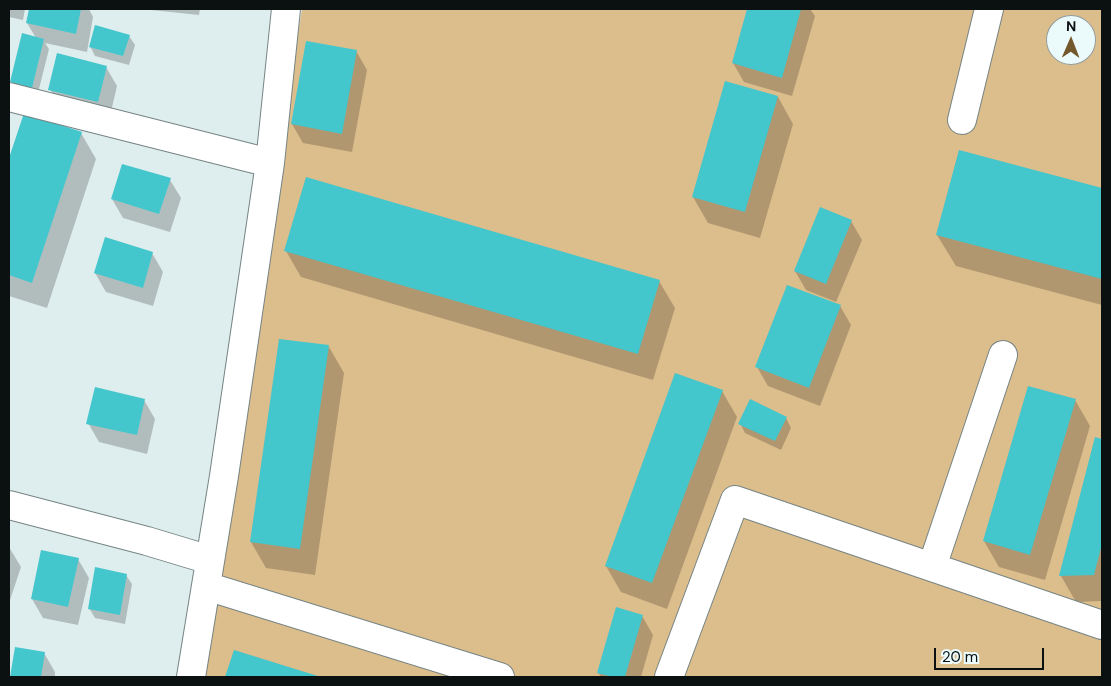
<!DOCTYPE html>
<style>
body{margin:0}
#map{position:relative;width:1111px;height:686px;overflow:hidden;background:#deeded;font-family:"DM Sans",sans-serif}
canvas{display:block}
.frame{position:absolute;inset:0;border:10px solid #0b1011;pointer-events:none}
.north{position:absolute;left:1046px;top:15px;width:50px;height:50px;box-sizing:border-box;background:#ebfafb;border:1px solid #919c9d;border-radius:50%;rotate:1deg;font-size:14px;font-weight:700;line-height:20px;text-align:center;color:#0b1011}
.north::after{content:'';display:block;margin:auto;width:18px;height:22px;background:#74592c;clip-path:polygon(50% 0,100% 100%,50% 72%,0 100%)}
.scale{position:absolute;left:934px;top:648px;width:110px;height:22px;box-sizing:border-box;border:2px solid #0b1011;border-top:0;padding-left:6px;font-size:15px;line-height:18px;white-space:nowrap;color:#0b1011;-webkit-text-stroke:4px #ebfafb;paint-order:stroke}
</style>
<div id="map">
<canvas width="1111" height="686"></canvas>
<div class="frame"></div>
<div class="north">N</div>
<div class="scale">20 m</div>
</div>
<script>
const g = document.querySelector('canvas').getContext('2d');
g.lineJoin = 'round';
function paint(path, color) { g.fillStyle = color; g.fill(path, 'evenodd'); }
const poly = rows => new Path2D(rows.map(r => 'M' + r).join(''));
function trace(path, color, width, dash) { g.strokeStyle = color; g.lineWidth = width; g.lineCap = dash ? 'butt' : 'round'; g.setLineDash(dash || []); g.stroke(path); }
const green = poly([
 [302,9,1102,9,1102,677,198,677],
 [1056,25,1086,25,1086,55,1056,55]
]);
const shadow = poly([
 [9,9,25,9,23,20,9,17],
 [30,9,89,9,93,17,87,52,45,43,49,49,37,97,17,92,12,82,36,38,27,23],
 [150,9,200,9,199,15,151,10],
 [749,9,810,9,815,16,792,96,744,82,733,63],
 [129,36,135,45,129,65,95,56,90,46],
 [356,51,367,70,352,152,303,143,292,124],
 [106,67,117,86,109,120,61,108,50,89],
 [726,82,778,97,793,124,760,238,708,223,693,197],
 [24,115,81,133,96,159,47,308,9,296,9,162],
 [959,151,1102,189,1102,305,956,266,937,235],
 [170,180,181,198,170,232,123,218,112,199],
 [851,221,862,240,836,302,806,290,795,271],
 [286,251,659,281,675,308,653,380,301,277],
 [152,253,163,272,153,306,106,292,95,273],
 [840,306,851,325,820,406,768,386,757,367],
 [329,347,344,373,315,575,266,568,251,542],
 [722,391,737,417,667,609,621,592,606,566],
 [144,400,155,419,147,454,99,442,88,423],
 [1075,400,1090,426,1045,580,999,567,984,541],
 [786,418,791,428,781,450,745,433,740,423],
 [1095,439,1102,440,1102,601,1076,602,1061,576],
 [9,547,21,567,10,600,9,600],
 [78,559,89,578,78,625,43,618,32,599],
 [126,575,132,584,125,624,95,618,89,608],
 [642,616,653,635,641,677,601,677,598,672],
 [16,649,44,653,55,672,55,677,11,677],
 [234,651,318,677,226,677]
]);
const building = poly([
 [29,9,81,9,76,34,26,23],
 [747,9,801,9,782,78,732,63],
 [95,25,130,35,123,56,89,47],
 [22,33,44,39,32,88,10,82],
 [306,41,357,50,342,134,291,124],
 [57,53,107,66,98,102,48,90],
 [725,81,778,96,745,212,692,197],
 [24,113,82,132,32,283,9,275,9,158],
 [959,150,1102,188,1102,279,936,235],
 [122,164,171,178,159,214,111,199],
 [306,177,660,280,638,354,284,251],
 [820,207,852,220,826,284,794,271],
 [105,237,153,252,143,288,94,273],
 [787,285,841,305,809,388,755,367],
 [279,339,329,345,300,549,250,542],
 [675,373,723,390,652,583,605,566],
 [1028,386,1076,399,1030,555,983,541],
 [95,387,145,399,137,435,86,424],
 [750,399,787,417,775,441,738,424],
 [1095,437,1102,439,1102,544,1094,575,1059,576],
 [41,550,79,558,68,607,31,599],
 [95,567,127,574,120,615,88,609],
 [616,607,643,615,625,677,613,677,597,673],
 [15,647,45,652,41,677,10,677],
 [234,650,321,677,225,677]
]);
const minor = poly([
 [9,97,270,163],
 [962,120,989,9],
 [9,505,147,541,210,560],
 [932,567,1003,355],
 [206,586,500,677],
 [191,677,224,476,270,163,286,9],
 [669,677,735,500,1102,625]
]);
paint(green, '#dcbd8c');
paint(shadow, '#0003');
paint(building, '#43c6cc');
trace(minor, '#768484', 30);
trace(minor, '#fff', 28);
</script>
